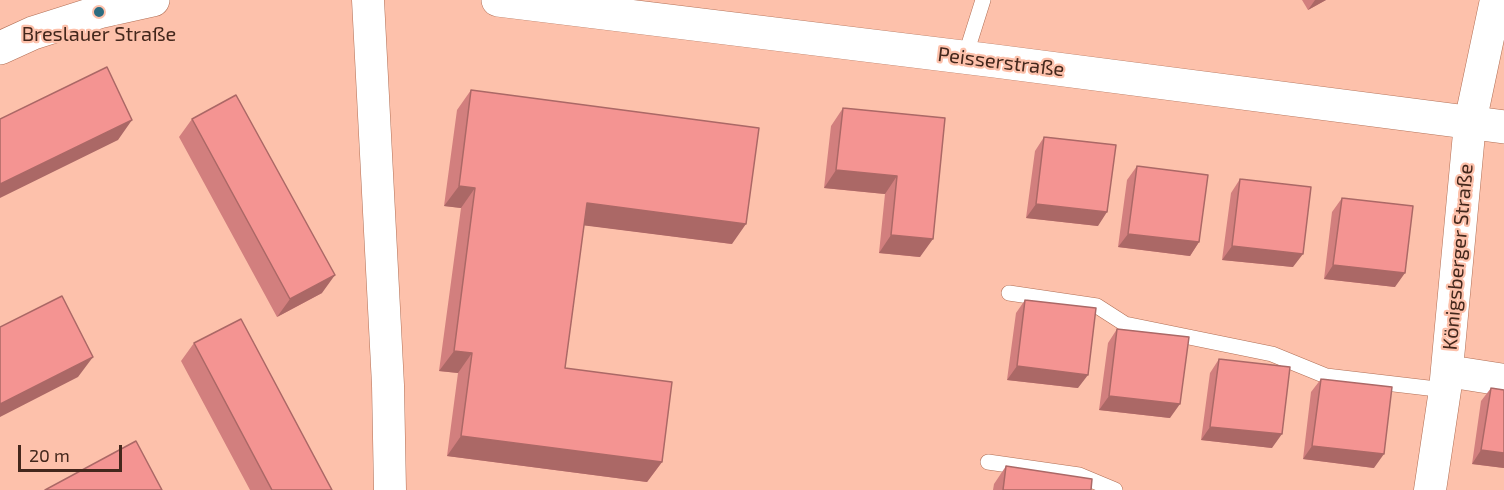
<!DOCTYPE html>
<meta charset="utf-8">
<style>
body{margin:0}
#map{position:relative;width:1504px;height:490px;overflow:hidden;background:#fdc1ab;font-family:"Exo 2",sans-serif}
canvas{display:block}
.scale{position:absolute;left:18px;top:445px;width:104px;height:27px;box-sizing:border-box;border:3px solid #43271c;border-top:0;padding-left:8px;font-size:18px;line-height:21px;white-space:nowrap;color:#43271c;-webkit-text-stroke:4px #fdc1ab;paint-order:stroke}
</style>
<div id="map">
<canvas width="1504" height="490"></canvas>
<div class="scale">20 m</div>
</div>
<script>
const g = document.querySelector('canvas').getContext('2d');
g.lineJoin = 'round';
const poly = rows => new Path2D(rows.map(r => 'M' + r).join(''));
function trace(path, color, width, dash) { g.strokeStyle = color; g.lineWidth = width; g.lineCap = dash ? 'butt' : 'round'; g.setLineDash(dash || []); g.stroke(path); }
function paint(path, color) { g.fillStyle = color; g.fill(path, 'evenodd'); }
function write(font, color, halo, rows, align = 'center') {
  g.font = font + ' "Exo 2",sans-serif'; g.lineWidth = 4.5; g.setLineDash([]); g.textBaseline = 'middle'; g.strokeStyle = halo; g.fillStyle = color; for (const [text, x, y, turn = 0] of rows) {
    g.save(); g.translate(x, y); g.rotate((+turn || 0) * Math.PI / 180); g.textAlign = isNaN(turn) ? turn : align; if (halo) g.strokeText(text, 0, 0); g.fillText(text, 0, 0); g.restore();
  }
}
const service = poly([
 [965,57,983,0],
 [1009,293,1097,306,1125,324,1272,354,1326,376,1445,390],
 [988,462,1079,475,1115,490]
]);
const minor = poly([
 [368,0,388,385,390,490],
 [1447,371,1504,380],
 [1430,490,1445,390,1470,123,1496,0]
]);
const tertiary = poly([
 [498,0,995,61,1504,127],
 [0,48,33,33,99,12,153,0]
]);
const wall = poly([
 [1302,0,1326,0,1308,10],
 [471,90,732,244,584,225,565,368,662,462,647,482,447,456,458,373,439,371,461,208,444,206,457,110],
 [843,108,945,118,920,257,879,253,885,194,824,188,831,126],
 [192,119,322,293,277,317,179,137],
 [1044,137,1098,226,1026,218,1035,151],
 [1137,166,1199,242,1190,256,1118,247,1127,180],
 [1240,179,1293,267,1222,260,1231,193],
 [1342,198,1395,287,1324,279,1332,212],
 [1025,300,1078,388,1007,380,1016,313],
 [1117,329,1170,418,1099,410,1108,343],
 [194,343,332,490,250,490,181,361],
 [1219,359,1272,448,1201,440,1210,373],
 [1321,379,1374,468,1303,459,1311,392],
 [1491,388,1504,468,1472,464,1481,401],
 [1006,466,1091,490,993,490,994,484]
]);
const shadedWall = poly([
 [1315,0,1326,0,1308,10],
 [132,120,118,140,0,198,0,184],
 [836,170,897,176,885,194,824,188],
 [459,186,475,188,461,208,444,206],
 [587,203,746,224,732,244,573,224],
 [1036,204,1107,212,1098,226,1026,218],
 [1128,234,1199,242,1190,256,1118,247],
 [891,235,933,239,920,257,879,253],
 [1232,246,1303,254,1293,267,1222,260],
 [1333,265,1405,273,1395,287,1324,279],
 [335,275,322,293,277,317,290,299],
 [454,351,472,353,458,373,439,371],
 [93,357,78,377,0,417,0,404],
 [1017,366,1088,375,1078,388,1007,380],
 [1109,396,1180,404,1170,418,1099,410],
 [1210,427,1282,434,1272,448,1201,440],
 [461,436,662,462,647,482,447,456],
 [1312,446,1384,454,1374,468,1303,459],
 [1481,450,1504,453,1504,468,1472,464]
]);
const building = poly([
 [107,67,132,120,0,184,0,119,107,67],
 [471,90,759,128,746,224,587,203,565,368,672,382,662,462,461,436,472,353,454,351,475,188,459,186,471,90],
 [236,95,335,275,290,299,192,119,236,95],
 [843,108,945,118,933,239,891,235,897,176,836,170,843,108],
 [1044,137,1116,145,1107,212,1036,204,1044,137],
 [1137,166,1208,175,1199,242,1128,234,1137,166],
 [1240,179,1311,187,1303,254,1232,246,1240,179],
 [1342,198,1413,206,1405,273,1333,265,1342,198],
 [62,296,93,357,0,404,0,327,62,296],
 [1025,300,1096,308,1088,375,1017,366,1025,300],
 [241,319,332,490,272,490,194,343,241,319],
 [1117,329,1189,337,1180,404,1109,396,1117,329],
 [1219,359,1290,367,1282,434,1210,427,1219,359],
 [1321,379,1392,387,1384,454,1312,446,1321,379],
 [1491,388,1504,390,1504,453,1481,450,1491,388],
 [136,441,162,490,45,490,136,441],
 [1006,466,1092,479,1091,490,1003,490,1006,466]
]);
const markers = [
 [99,12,6,"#2c6c80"]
];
const poiNames = [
 ["Breslauer Straße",99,34]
];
const streetNames = [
 ["Peisserstraße",1001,62,7],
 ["Königsberger Straße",1458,257,-85]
];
trace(service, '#b16e54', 16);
trace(minor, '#b16e54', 33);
trace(tertiary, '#b16e54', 34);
trace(service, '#fff', 15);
trace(minor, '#fff', 32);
trace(tertiary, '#fff', 33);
paint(wall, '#d27f7e');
paint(shadedWall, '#ab6866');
paint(building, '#f49492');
trace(building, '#ab6866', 1.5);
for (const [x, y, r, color] of markers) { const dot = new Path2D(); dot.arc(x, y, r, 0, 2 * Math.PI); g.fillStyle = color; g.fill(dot); trace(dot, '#fdc1ab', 2); }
write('20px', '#43271c', '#fdc1ab', poiNames);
write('20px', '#43271c', '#fdc1ab', streetNames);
</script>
